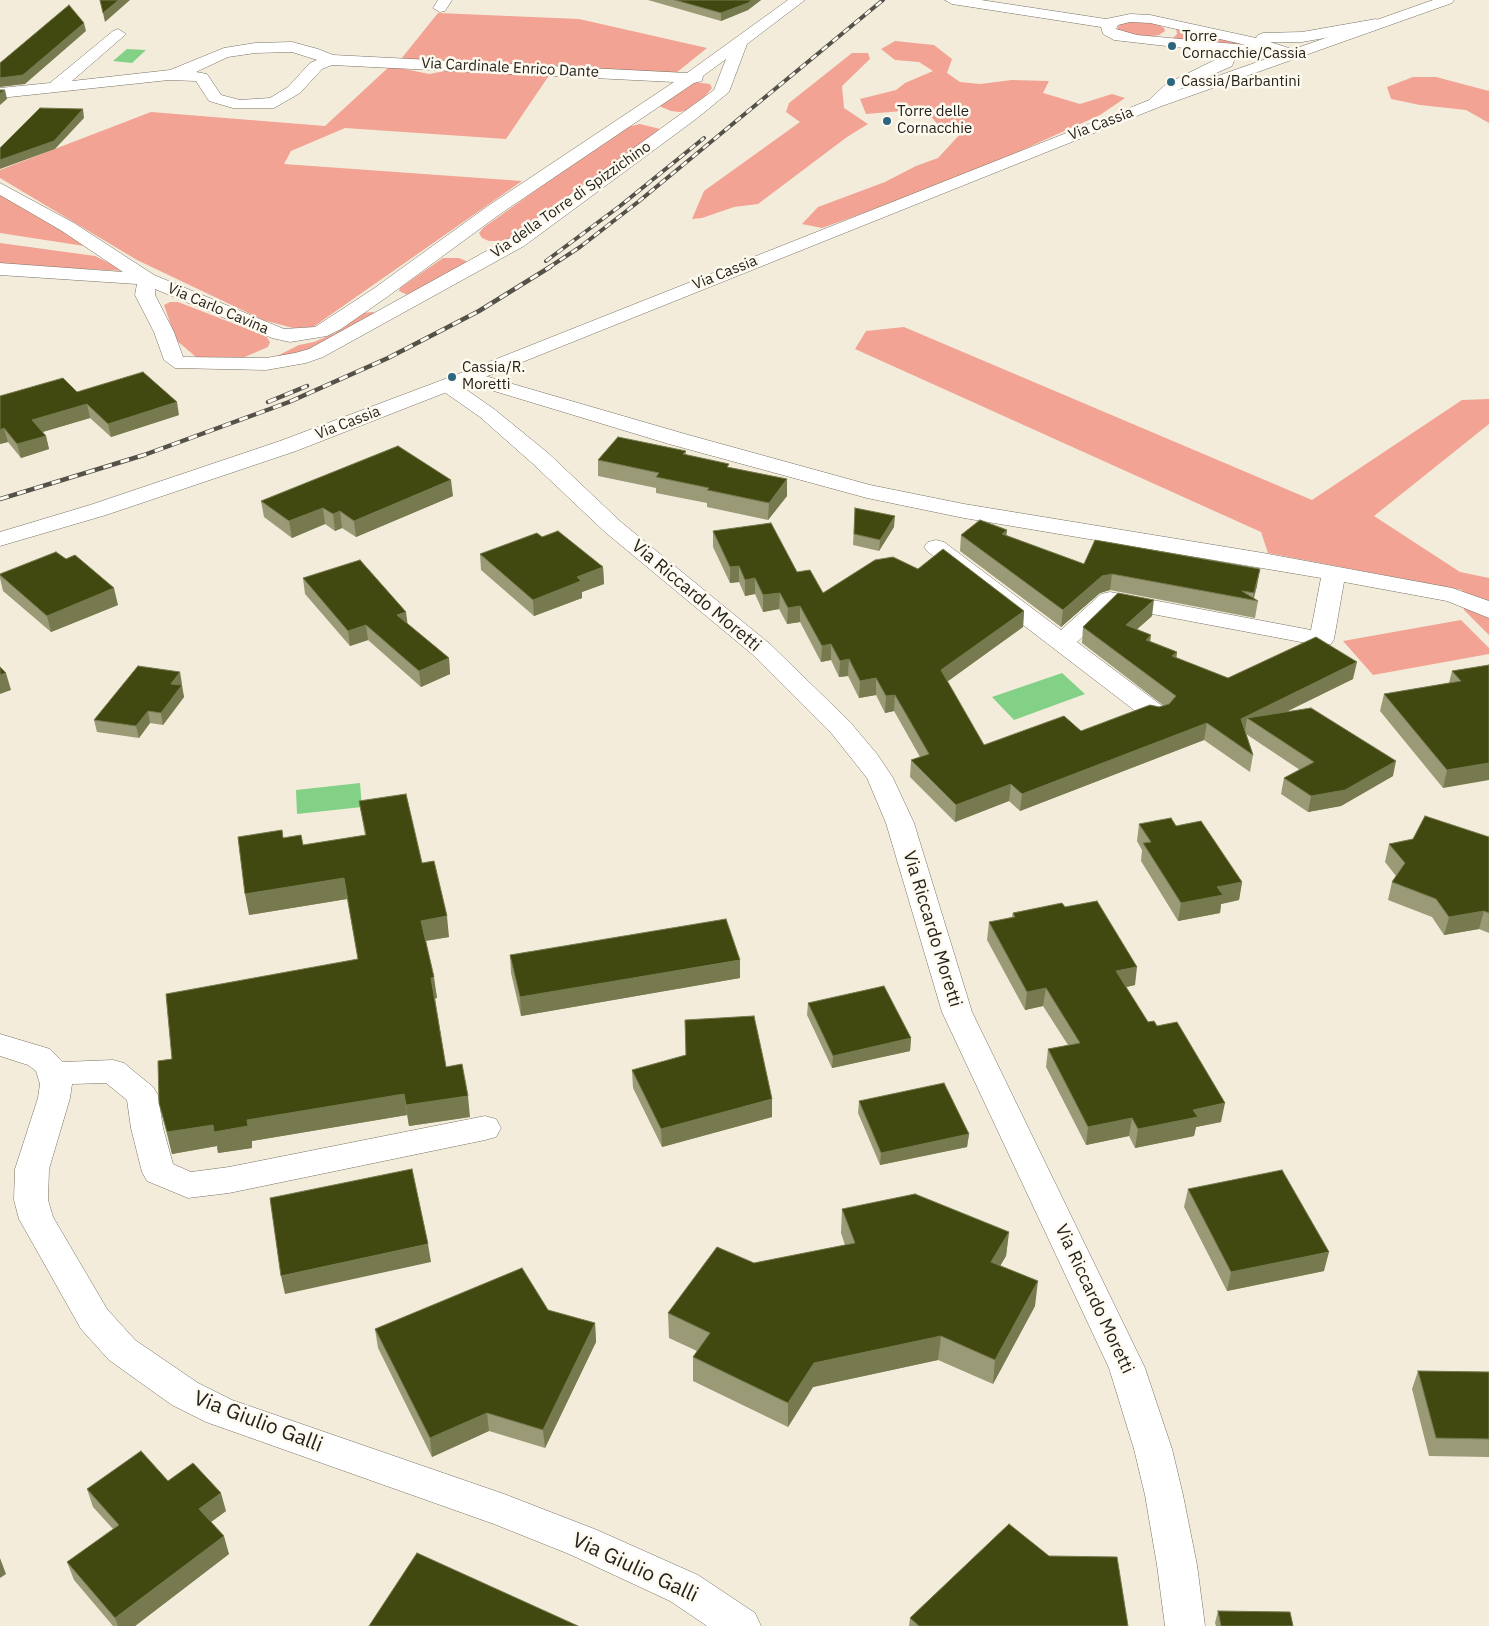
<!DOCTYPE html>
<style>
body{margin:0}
canvas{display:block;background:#f3ecdb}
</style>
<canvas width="1489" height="1626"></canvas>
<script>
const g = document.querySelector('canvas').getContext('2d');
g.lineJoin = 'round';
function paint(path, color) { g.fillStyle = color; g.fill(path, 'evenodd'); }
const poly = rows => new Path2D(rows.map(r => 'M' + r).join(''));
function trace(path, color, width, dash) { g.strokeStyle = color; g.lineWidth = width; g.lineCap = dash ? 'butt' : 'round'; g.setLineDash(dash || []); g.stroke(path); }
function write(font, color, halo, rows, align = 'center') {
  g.font = font + ' "IBM Plex Sans",sans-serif'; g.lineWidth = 5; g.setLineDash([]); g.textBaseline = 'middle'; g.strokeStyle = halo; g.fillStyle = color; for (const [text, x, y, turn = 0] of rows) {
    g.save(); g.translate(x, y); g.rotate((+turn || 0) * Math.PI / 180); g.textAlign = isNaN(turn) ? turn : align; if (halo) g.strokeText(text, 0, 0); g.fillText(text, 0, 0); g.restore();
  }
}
const green = poly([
 [438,13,579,19,707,48,676,73,401,59],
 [1132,21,1155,23,1164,28,1165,31,1159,35,1146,37,1120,32,1117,29,1120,24],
 [1176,28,1262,47,1172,39,1177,34],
 [895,41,934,45,952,59,947,73,960,82,980,84,1012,80,1049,81,1043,93,1080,104,1112,94,1125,98,1100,115,960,178,822,228,802,224,818,207,885,182,916,166,938,158,963,131,939,126,929,114,914,110,866,114,860,99,896,90,905,83,933,71,919,62,895,60,881,49],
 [852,53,868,53,870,59,842,86,844,108,868,124,847,137,758,204,734,207,702,218,692,219,704,191,800,122,786,112,789,103],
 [390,66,429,74,461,68,550,74,506,139,345,128,291,151,284,164,522,181,313,327,293,328,263,320,137,260,0,178,0,170,151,112,325,126],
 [1413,77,1436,77,1489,91,1489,123,1466,110,1420,105,1391,99,1387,87],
 [694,82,710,84,712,88,695,108,680,112,671,111,659,106],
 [640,124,660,129,660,134,509,241,489,241,482,238,479,233,483,228,623,128],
 [0,194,43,218,84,246,0,233],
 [0,243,95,256,125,271,0,265],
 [443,258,459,258,466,261,468,265,408,295,399,291,400,288],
 [170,302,178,302,266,336,270,342,268,347,240,359,206,360,196,357,176,340,164,305],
 [373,312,376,314,302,354,275,357,299,345,314,342,335,333,363,313],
 [904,327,1312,500,1462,400,1489,399,1489,424,1374,516,1460,572,1489,578,1489,635,1464,610,1462,590,1268,553,1261,532,855,349,866,331],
 [1461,620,1489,648,1489,654,1373,675,1343,641]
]);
const water = poly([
 [127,49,146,50,132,63,113,61],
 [1062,673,1085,694,1014,720,992,697],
 [360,783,362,807,297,814,296,790]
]);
const minor = poly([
 [438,0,452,0,445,11,440,12,433,8,438,0],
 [788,0,805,0,747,44,729,92,696,119,524,246,323,357,306,363,266,370,175,368,164,360,154,332,135,295,137,284,0,275,0,263,123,272,62,231,0,195,0,183,74,223,154,275,284,329,315,327,373,289,488,206,674,82,332,65,322,69,300,93,274,108,233,108,209,101,196,81,169,80,0,98,0,88,50,83,113,31,118,29,126,34,72,81,170,70,224,48,255,43,292,42,318,49,333,55,687,73,788,0],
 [292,52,317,60,310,63,288,87,270,98,240,100,221,95,207,74,196,72,228,57,255,53,292,52],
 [726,59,714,90,510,238,309,349,295,353,266,358,183,357,174,332,155,295,155,289,272,338,290,342,327,336,341,329,387,297,500,214,694,83,702,81,703,76,726,59],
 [945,0,981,0,1106,19,1130,14,1150,15,1256,38,1258,35,1263,33,1302,32,1376,19,1384,24,1376,29,1302,42,1270,42,1298,51,1301,54,1298,57,1293,59,1231,53,1235,58,1232,66,1178,90,1159,107,1153,109,1145,104,1166,84,1219,58,1201,50,1114,40,1103,34,1101,27,952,4,945,0],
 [1130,22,1150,23,1246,45,1137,35,1116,29,1118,25,1130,22],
 [468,371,685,434,870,485,964,504,1263,553,1452,588,1489,601,1489,618,1447,601,1344,582,1334,639,1331,644,1322,646,1115,607,1077,642,1165,708,1169,714,1165,720,1156,722,1147,720,928,552,924,547,928,542,936,540,944,542,1061,630,1101,594,1110,592,1311,630,1321,578,964,518,867,498,669,444,461,381,458,377,461,373,468,371],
 [447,379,454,381,494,409,548,453,621,522,770,644,850,722,877,754,893,778,914,823,972,1012,1145,1368,1172,1449,1183,1495,1197,1565,1205,1626,1165,1626,1157,1565,1145,1495,1134,1449,1109,1368,942,1012,886,823,867,778,832,734,752,654,605,532,532,463,480,417,440,389,437,385,440,381,447,379],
 [0,1034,50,1049,63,1062,113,1060,124,1063,153,1087,158,1095,163,1128,173,1164,191,1172,229,1167,485,1116,496,1119,501,1128,496,1137,485,1140,229,1193,188,1198,147,1181,142,1172,131,1128,127,1100,106,1083,72,1084,70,1098,49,1169,48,1200,53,1217,107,1309,135,1340,198,1383,232,1400,504,1494,597,1530,698,1575,755,1613,761,1626,707,1626,670,1601,569,1554,494,1524,206,1422,172,1405,109,1360,81,1329,19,1219,14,1200,15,1169,38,1098,40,1084,36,1071,28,1065,0,1056,0,1034]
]);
const major = poly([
 [1433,0,1454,0,1452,3,1159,107,475,381,296,451,106,515,0,546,0,532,90,505,280,441,461,373,1147,101,1433,0]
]);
const railFar1 = poly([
 [546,261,620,206,704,138],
 [548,268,580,247,638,202,883,0]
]);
const rail = poly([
 [268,402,307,386],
 [0,499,144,455,289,402,388,358,479,311,550,267]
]);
const wall = poly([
 [648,0,761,0,748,10,721,21],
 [77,392,179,415,111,437,90,418,42,432,46,436,49,449,21,458,8,442,0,444,0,396],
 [686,451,686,455,729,468,787,496,768,520,707,507,707,503,656,493,656,488,598,476,598,460],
 [453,496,356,537,342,528,335,531,325,524,292,538,264,517,261,501],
 [855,508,894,527,879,551,853,545],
 [1007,530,1006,535,1084,564,1257,586,1254,598,1258,601,1255,618,1110,590,1100,593,1061,627,960,551,961,535],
 [713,531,797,572,823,593,918,569,1024,611,1023,627,947,681,984,745,1081,731,1164,706,1082,643,1083,627,1152,616,1137,629,1150,641,1177,652,1176,658,1228,678,1353,679,1286,712,1393,776,1341,806,1308,812,1281,794,1284,778,1300,770,1246,734,1253,755,1250,772,1204,740,1020,811,1009,801,955,822,910,777,911,760,920,757,894,711,885,713,876,695,859,698,848,676,839,677,831,660,821,662,800,622,787,624,779,609,763,612,755,594,745,596,739,582,730,583,713,547],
 [542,537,603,567,604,584,582,592,582,598,534,616,481,570,480,554],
 [66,559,118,605,51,632,3,591,0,578,0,574],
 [303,578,408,624,449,658,450,674,421,687,368,640,350,646,305,594],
 [1489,665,1443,788,1380,711,1384,694,1449,683,1452,671],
 [182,684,181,685,184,697,163,725,150,723,139,738,97,732,94,720],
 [359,801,422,863,449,937,426,941,437,998,435,998,446,1067,470,1117,409,1126,407,1115,252,1141,252,1148,218,1153,217,1146,172,1154,159,1103,172,1059,358,959,347,899,249,915,284,838,303,845,365,835],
 [1139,824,1176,826,1242,882,1239,900,1221,904,1220,913,1178,921,1141,861,1142,850,1137,841],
 [1489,837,1489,933,1479,929,1444,935,1432,917,1388,900,1392,882,1396,876,1385,862,1389,844],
 [1065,907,1135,985,1126,987,1148,1022,1157,1026,1221,1122,1196,1127,1194,1136,1135,1148,1129,1136,1086,1145,1046,1067,1048,1049,1068,1045,1043,1006,1025,1010,987,940,989,922,1012,917,1013,913],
 [510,955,740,978,521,1016,511,973],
 [808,1003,911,1038,910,1051,832,1068,807,1015],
 [632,1070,772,1117,662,1147,633,1088],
 [859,1101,969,1134,967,1147,880,1165,858,1113],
 [1188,1189,1324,1271,1227,1291,1184,1207],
 [842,1209,1009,1232,1006,1256,1000,1266,1035,1306,993,1384,938,1360,813,1387,788,1427,693,1381,693,1357,697,1351,669,1338,668,1313,754,1263,845,1245,841,1233],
 [548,1310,595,1323,596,1342,545,1448,489,1431,432,1457,378,1348,375,1329],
 [1418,1371,1489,1372,1489,1457,1429,1456,1412,1389],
 [87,1489,226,1511,211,1522,229,1554,135,1626,113,1626,74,1580,67,1562,113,1529,93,1507],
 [1218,1611,1293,1626,1216,1626,1215,1623],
 [910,1618,1128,1626,909,1626]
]);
const shadedWall = poly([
 [119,0,130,0,105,22,103,13],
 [752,0,761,0,748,10,721,21,721,13],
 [84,23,86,31,25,84,0,87,0,78],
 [5,90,7,99,0,105,0,94],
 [83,109,84,118,55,149,0,169,0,160],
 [177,402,179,415,111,437,108,424],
 [87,404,90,418,36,434,32,420],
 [4,428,8,442,0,444,0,430],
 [46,436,49,449,21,458,17,444],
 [787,479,787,496,768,520,769,503],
 [451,480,453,496,356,537,354,521],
 [323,508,325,524,292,538,289,521],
 [340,511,342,528,335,531,333,514],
 [895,516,894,527,879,551,880,540],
 [1007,530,1005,546,1002,534],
 [739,566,739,582,730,583,730,567],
 [603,567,604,584,582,592,582,598,534,616,533,600,577,577],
 [1260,569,1257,586,1253,600,1252,600],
 [1112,574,1110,590,1100,593,1061,627,1063,610,1102,576],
 [755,578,755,594,745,596,745,580],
 [114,588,118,605,51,632,47,616],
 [780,593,779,609,763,612,763,595],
 [1154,600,1152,616,1124,641,1126,625],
 [800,606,800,622,787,624,788,608],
 [1024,611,1023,627,940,687,941,670],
 [406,612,408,627,397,615],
 [366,625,368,640,350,646,348,631],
 [1151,635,1149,651,1146,640],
 [831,644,831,660,821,662,822,646],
 [1177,652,1175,668,1172,656],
 [449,658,450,674,421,687,419,671],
 [849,659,848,676,839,677,840,661],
 [1357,662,1353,679,1259,725,1247,718,1245,732,1241,719],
 [180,672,182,684,173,695,171,684],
 [6,673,11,690,0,694,0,675],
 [876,678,876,695,859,698,860,681],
 [182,685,184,697,163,725,161,713],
 [895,695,894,711,885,713,886,696],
 [148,711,150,723,139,738,136,726],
 [1207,723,1204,740,1020,811,1022,794],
 [1396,761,1393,776,1341,806,1308,812,1311,796],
 [1489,763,1489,780,1443,788,1447,770],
 [1011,784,1009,801,955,822,956,805],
 [344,878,347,899,249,915,245,894],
 [1242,882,1239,900,1221,904,1220,913,1178,921,1181,903,1217,887],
 [1484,911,1479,929,1444,935,1449,917],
 [447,916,449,937,424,941,421,921],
 [740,960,740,978,521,1016,520,997],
 [1137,967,1135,985,1113,990,1116,971],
 [434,977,437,998,434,999,431,978],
 [1046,988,1043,1006,1025,1010,1027,992],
 [911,1038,910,1051,832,1068,833,1056],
 [404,1094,407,1115,252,1141,252,1148,218,1153,217,1146,172,1154,167,1132],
 [468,1096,470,1117,409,1126,406,1105],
 [772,1099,772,1117,662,1147,661,1129],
 [1225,1103,1221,1122,1196,1127,1194,1136,1135,1148,1138,1129,1193,1110],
 [1132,1118,1129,1136,1086,1145,1088,1127],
 [969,1134,967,1147,880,1165,881,1153],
 [1009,1232,1006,1256,988,1286,991,1262],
 [428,1244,431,1262,285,1294,281,1276],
 [1329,1252,1324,1271,1227,1291,1231,1272],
 [1038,1281,1035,1306,993,1384,995,1360],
 [595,1323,596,1342,545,1448,543,1430],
 [941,1336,938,1360,813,1387,788,1427,788,1403,814,1363],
 [487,1413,489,1431,432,1457,430,1438],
 [221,1493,226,1511,204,1527,199,1509],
 [224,1536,229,1554,135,1626,118,1626,115,1618],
 [0,1558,6,1574,0,1578]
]);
const building = poly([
 [100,0,119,0,103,13,100,0],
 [675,0,752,0,748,3,721,13,675,0],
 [69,5,84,23,23,75,0,78,0,63,69,5],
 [0,90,5,90,0,94,0,90],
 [40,108,83,109,54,141,0,160,0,148,40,108],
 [143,372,177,402,108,424,87,404,32,420,46,436,17,444,4,428,0,430,0,396,63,378,77,392,143,372],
 [618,437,686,451,683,454,729,464,727,467,787,479,769,503,707,490,709,488,656,477,659,473,598,460,618,437],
 [398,446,451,480,354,521,340,511,333,514,323,508,289,521,261,501,398,446],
 [855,508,895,516,880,540,854,534,855,508],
 [980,520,1007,530,1002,534,1084,564,1095,540,1260,569,1254,593,1242,591,1258,601,1112,574,1102,576,1063,610,961,535,980,520],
 [771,523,797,572,810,570,823,593,875,560,893,557,918,569,943,549,1024,611,941,670,984,745,1064,716,1081,731,1150,705,1159,707,1169,704,1176,696,1083,627,1118,593,1154,600,1126,625,1151,635,1146,640,1177,652,1172,656,1228,678,1316,637,1357,662,1241,719,1253,755,1207,723,1022,794,1011,784,956,805,911,760,929,754,895,695,886,696,876,678,860,681,849,659,840,661,831,644,822,646,800,606,788,608,780,593,763,595,755,578,745,580,739,566,730,567,713,531,771,523],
 [558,531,603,567,577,577,581,581,533,600,480,554,537,533,542,537,558,531],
 [56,552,66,559,75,555,114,588,47,616,0,575,0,574,56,552],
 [360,560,406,612,397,615,449,658,419,671,366,625,348,631,303,578,360,560],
 [1489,665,1489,763,1447,770,1384,694,1461,681,1452,671,1489,665],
 [138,666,180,672,171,684,182,685,161,713,148,711,136,726,94,720,138,666],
 [0,667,6,673,0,675,0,667],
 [1311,708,1396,761,1345,790,1311,796,1284,778,1314,762,1247,718,1311,708],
 [406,794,422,863,434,861,447,916,421,921,434,977,431,978,446,1067,462,1064,468,1096,406,1105,404,1094,247,1120,248,1126,214,1132,213,1125,167,1132,159,1103,158,1061,172,1059,166,994,358,959,344,878,245,894,238,837,282,830,283,838,301,835,303,845,366,835,359,801,406,794],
 [1425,816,1489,837,1489,913,1484,911,1449,917,1436,899,1392,882,1405,863,1389,844,1413,839,1425,816],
 [1171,818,1176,826,1201,821,1242,882,1217,887,1223,895,1181,903,1143,843,1151,842,1139,824,1171,818],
 [1097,901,1137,967,1116,971,1148,1022,1154,1021,1157,1026,1177,1022,1225,1103,1193,1110,1198,1117,1138,1129,1132,1118,1088,1127,1048,1049,1080,1043,1046,988,1027,992,989,922,1015,917,1013,913,1062,903,1065,907,1097,901],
 [726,919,740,960,520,997,510,955,726,919],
 [884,986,911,1038,833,1056,808,1003,884,986],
 [754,1016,772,1099,661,1129,632,1070,686,1055,685,1020,754,1016],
 [944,1083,969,1134,881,1153,859,1101,944,1083],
 [412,1169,428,1244,281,1276,270,1198,412,1169],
 [1282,1170,1329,1252,1231,1272,1188,1189,1282,1170],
 [915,1194,1009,1232,991,1262,1038,1281,995,1360,941,1336,814,1363,788,1403,693,1357,710,1333,668,1313,717,1247,754,1263,855,1243,842,1209,915,1194],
 [522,1268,548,1310,595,1323,543,1430,487,1413,430,1438,375,1329,522,1268],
 [1418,1371,1489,1372,1489,1439,1436,1438,1418,1371],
 [141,1451,168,1481,193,1463,221,1493,199,1509,224,1536,115,1618,67,1562,119,1525,87,1489,141,1451],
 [1009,1524,1049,1556,1117,1557,1128,1626,919,1626,910,1618,1009,1524],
 [417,1553,578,1626,369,1626,417,1553],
 [1218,1611,1290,1612,1293,1626,1221,1626,1218,1611]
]);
const markers = [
 [1172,46,5,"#2d6680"],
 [1171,82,5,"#2d6680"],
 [887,121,5,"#2d6680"],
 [452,377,5,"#2d6680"]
];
const farPoinames = [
 ["Torre",1182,37],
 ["Cornacchie/Cassia",1182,54],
 ["Cassia/Barbantini",1181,82],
 ["Torre delle",897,112],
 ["Cornacchie",897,129],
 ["Cassia/R.",462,368],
 ["Moretti",462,385]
];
const farStreetnames = [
 ["Via Cardinale Enrico Dante",510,68,3],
 ["Via Cassia",1101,124,-21],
 ["Via della Torre di Spizzichino",571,200,-35],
 ["Via Cassia",725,273,-22],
 ["Via Carlo Cavina",218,309,23],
 ["Via Cassia",348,423,-21]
];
const streetNames = [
 ["Via Riccardo Moretti",696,596,40],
 ["Via Riccardo Moretti",932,929,73],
 ["Via Riccardo Moretti",1094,1299,65]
];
const nearStreetnames = [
 ["Via Giulio Galli",258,1422,21],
 ["Via Giulio Galli",635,1568,25]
];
paint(green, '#f2a393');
paint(water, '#83d187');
trace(minor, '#787263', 1);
trace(major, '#787263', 1);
paint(minor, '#fff');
paint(major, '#fff');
trace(railFar1, '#545149', 4);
trace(rail, '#545149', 4.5);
trace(railFar1, '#fefaef', 2.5, [7]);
trace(rail, '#fefaef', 3, [9]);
paint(wall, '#9a9a76');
paint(shadedWall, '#767a4e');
paint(building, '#414911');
trace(building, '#767a4e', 1);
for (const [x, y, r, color] of markers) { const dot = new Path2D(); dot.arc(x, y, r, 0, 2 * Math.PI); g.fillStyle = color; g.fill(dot); trace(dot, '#fefaef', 2); }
write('15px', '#25231d', '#fefaef', farPoinames, 'left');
write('15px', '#25231d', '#fefaef', farStreetnames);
write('18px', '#25231d', '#fefaef', streetNames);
write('21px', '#25231d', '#fefaef', nearStreetnames);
</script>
